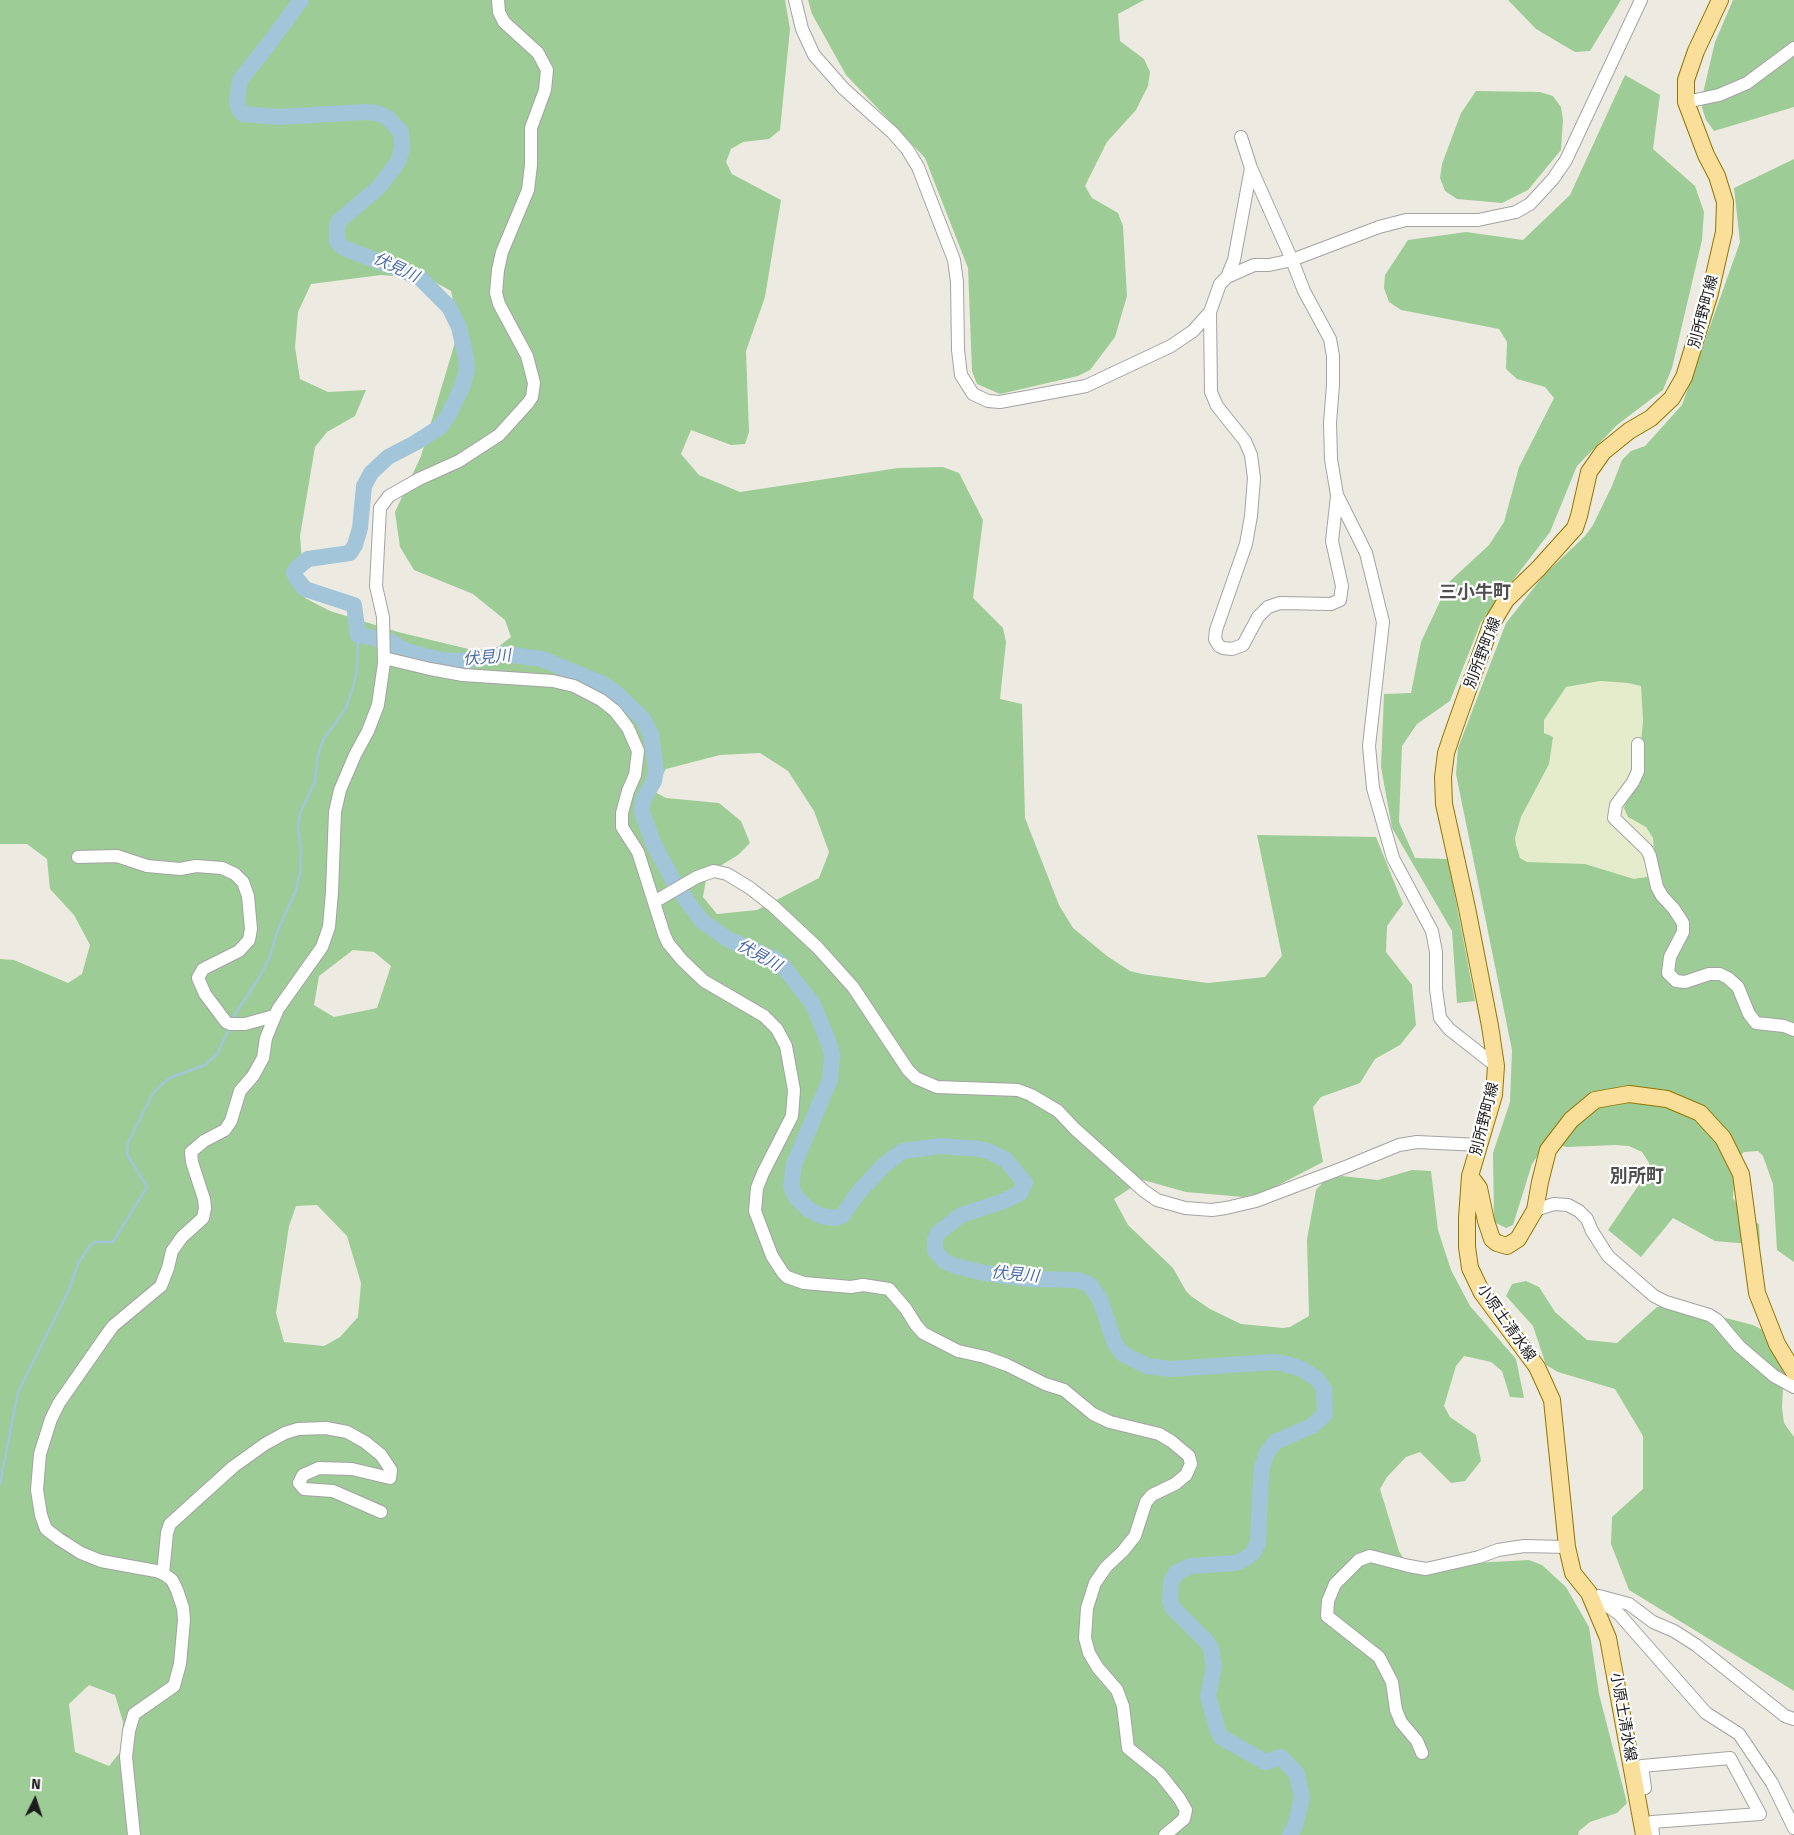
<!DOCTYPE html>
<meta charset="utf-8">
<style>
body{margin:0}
#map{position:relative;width:1794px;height:1835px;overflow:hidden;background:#edebe1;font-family:"Fira Sans",sans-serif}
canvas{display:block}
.north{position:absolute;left:10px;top:1775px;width:50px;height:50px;-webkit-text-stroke:4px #fff;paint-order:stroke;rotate:4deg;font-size:14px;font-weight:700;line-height:20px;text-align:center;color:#1c1c1c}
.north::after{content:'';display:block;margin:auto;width:18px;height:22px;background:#1c1c1c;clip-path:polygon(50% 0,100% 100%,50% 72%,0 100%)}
</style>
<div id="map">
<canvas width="1794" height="1835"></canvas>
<div class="north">N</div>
</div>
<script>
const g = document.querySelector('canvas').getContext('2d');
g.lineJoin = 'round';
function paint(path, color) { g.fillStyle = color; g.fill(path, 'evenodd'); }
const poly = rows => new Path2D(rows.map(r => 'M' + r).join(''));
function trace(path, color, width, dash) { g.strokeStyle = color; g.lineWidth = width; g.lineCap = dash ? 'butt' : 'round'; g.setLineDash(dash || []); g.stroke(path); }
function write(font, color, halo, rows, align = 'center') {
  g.font = font + ' "Fira Sans","Noto Sans JP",sans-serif'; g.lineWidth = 4.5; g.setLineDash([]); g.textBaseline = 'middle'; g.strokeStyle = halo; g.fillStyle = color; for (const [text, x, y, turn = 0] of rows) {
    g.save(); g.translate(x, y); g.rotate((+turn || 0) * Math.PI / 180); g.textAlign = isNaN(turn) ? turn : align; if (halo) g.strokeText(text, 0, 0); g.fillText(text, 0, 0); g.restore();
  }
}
const farmland = poly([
 [1600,681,1628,683,1641,686,1643,721,1639,763,1628,817,1646,827,1653,838,1654,852,1651,871,1647,877,1634,880,1585,864,1527,862,1520,858,1516,845,1515,838,1521,817,1549,764,1544,720,1566,687]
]);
const forest = poly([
 [0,0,785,0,790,29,780,130,769,139,743,142,731,149,726,162,732,174,781,200,765,297,746,351,749,432,745,444,731,445,691,430,681,454,699,475,740,492,898,468,943,467,959,473,983,520,973,598,1003,628,1006,642,1000,699,1022,704,1025,818,1059,905,1073,928,1107,956,1130,971,1142,974,1208,983,1265,977,1282,956,1257,835,1376,837,1403,904,1387,926,1386,952,1412,985,1416,1025,1400,1045,1375,1059,1360,1083,1321,1097,1313,1107,1323,1162,1265,1192,1243,1197,1186,1192,1143,1180,1114,1199,1128,1225,1173,1268,1186,1291,1191,1296,1210,1309,1241,1324,1283,1328,1290,1327,1309,1316,1307,1239,1316,1190,1326,1179,1342,1176,1378,1180,1412,1170,1431,1171,1438,1230,1451,1270,1470,1306,1516,1359,1524,1398,1510,1397,1502,1371,1491,1362,1464,1356,1456,1366,1444,1406,1450,1417,1476,1435,1481,1461,1465,1481,1451,1483,1420,1452,1406,1457,1387,1477,1380,1489,1399,1551,1406,1563,1474,1563,1529,1560,1542,1565,1566,1587,1589,1627,1599,1694,1627,1803,1617,1813,1590,1822,1579,1831,1578,1835,0,1835,0,959,14,960,68,983,82,974,90,945,74,915,50,889,47,859,27,844,0,844],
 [381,275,429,279,451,291,459,329,421,456,395,512,400,547,414,570,473,594,505,620,511,637,489,654,398,632,330,611,305,598,300,536,315,447,327,432,355,416,366,390,328,392,300,379,295,347,298,312,311,284],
 [760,753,788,771,814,811,829,852,819,878,757,910,717,914,703,897,707,874,738,855,750,843,741,821,719,803,666,798,653,791,666,769,720,755],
 [353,950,374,952,391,966,377,1008,334,1017,314,1005,319,976],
 [317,1205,347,1236,361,1283,358,1317,340,1337,324,1346,284,1342,276,1313,289,1226,296,1206],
 [89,1685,115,1695,123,1722,121,1751,109,1766,75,1752,69,1704],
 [808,0,1144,0,1118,14,1120,41,1144,59,1150,72,1148,86,1136,110,1107,142,1085,186,1092,198,1118,213,1123,226,1127,296,1115,337,1090,370,1078,376,1000,394,977,384,972,371,968,268,925,158,846,75,812,14],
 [1508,0,1621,0,1590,51,1575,52,1536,29],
 [1733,0,1794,0,1794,107,1714,131,1706,120,1702,108,1703,93,1715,42],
 [1625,75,1660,95,1653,149,1695,186,1704,212,1702,240,1672,368,1663,390,1617,425,1577,466,1550,532,1481,622,1450,701,1417,724,1402,746,1399,822,1415,858,1448,859,1475,1001,1457,1003,1452,931,1392,828,1381,767,1384,694,1411,693,1421,642,1449,582,1489,545,1504,522,1519,467,1554,398,1545,387,1517,379,1506,369,1507,342,1499,329,1401,310,1389,302,1384,288,1385,275,1408,240,1466,232,1523,240,1570,195],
 [1476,91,1540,92,1553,96,1561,107,1563,120,1561,150,1528,190,1502,203,1457,199,1445,191,1440,178,1442,164,1461,113],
 [1794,159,1794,1262,1777,1250,1773,1184,1763,1156,1758,1151,1744,1152,1739,1157,1735,1170,1733,1198,1741,1211,1752,1221,1759,1224,1760,1245,1715,1241,1673,1218,1641,1257,1608,1230,1649,1170,1649,1163,1642,1152,1629,1146,1615,1145,1566,1147,1548,1141,1532,1164,1513,1225,1506,1228,1494,1222,1493,1153,1510,1102,1512,1050,1456,774,1458,748,1506,623,1544,575,1585,536,1593,525,1612,486,1622,460,1631,451,1645,446,1682,405,1740,242,1734,188],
 [1600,681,1628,683,1641,686,1643,721,1639,763,1624,808,1628,817,1646,827,1653,838,1654,852,1651,871,1647,877,1634,879,1585,864,1527,862,1520,858,1516,845,1515,838,1521,817,1549,764,1553,737,1544,733,1544,720,1566,687],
 [1526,1281,1539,1287,1555,1312,1587,1340,1617,1343,1657,1307,1671,1304,1753,1325,1765,1331,1784,1368,1782,1408,1784,1423,1794,1437,1794,1691,1629,1590,1611,1544,1612,1517,1643,1489,1643,1436,1615,1389,1558,1372,1546,1365,1533,1326,1506,1296,1512,1284]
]);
const stream = poly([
 [232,1019,259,978,270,957,277,932,295,893,300,873,301,850,298,829,300,813,315,782,318,755,323,740,346,708,353,687,357,670,358,635],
 [0,1484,18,1392,67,1294,78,1264,90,1245,95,1242,113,1242,147,1187,127,1154,128,1143,152,1095,163,1083,172,1077,205,1065,217,1054,230,1027]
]);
const river = poly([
 [301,0,268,45,240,80,237,101,239,109,243,114,278,117,364,112,377,113,388,118,401,132,402,148,398,162,379,187,339,221,337,226,337,242,344,248,419,277,449,307,459,327,466,358,467,370,462,387,448,416,440,427,415,443,388,457,371,473,364,486,360,528,355,545,350,553,308,559,297,568,294,573,297,579,305,589,354,605,358,635,389,641,406,651,441,660,460,661,505,654,542,659,603,684,616,693,643,719,651,734,656,770,654,781,643,800,642,812,654,845,673,880,687,901,702,921,729,940,775,959,782,965,813,1004,830,1046,832,1056,830,1080,794,1164,791,1186,796,1197,808,1209,821,1216,835,1218,842,1216,859,1192,884,1165,903,1151,940,1146,979,1149,988,1151,1006,1160,1025,1183,1020,1193,1004,1201,961,1215,938,1233,935,1240,935,1251,944,1261,955,1266,984,1273,1029,1279,1078,1280,1090,1285,1100,1299,1115,1344,1123,1354,1147,1366,1170,1369,1273,1362,1286,1364,1302,1369,1317,1379,1324,1389,1325,1414,1312,1426,1275,1442,1267,1453,1262,1467,1260,1492,1258,1543,1253,1553,1243,1560,1235,1563,1190,1566,1176,1573,1171,1582,1170,1601,1172,1607,1207,1642,1211,1648,1214,1667,1208,1696,1218,1731,1221,1737,1265,1762,1281,1757,1297,1774,1302,1798,1295,1826,1290,1835]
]);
const minor = poly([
 [795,0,802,29,814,55,844,89,893,133,907,149,918,167,954,260,957,282,958,350,961,375,973,394,988,401,1000,402,1086,386,1171,346,1193,331,1210,312,1220,284,1227,277,1254,265,1269,265,1292,260,1379,227,1406,220,1478,220,1516,212,1530,204,1553,179,1566,160,1641,0],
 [1686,102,1719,95,1747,83,1794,48],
 [1241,137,1251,168,1292,260,1304,291,1330,339,1333,356,1333,385,1330,423,1331,459,1337,495,1366,553,1383,622,1369,746,1373,788,1393,858,1432,931,1436,952,1436,989,1440,1018,1449,1029,1496,1066],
 [1227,277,1234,260,1251,168],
 [1210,312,1211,392,1217,406,1245,441,1251,455,1254,478,1251,516,1246,544,1216,630,1215,639,1219,646,1223,648,1232,649,1243,645,1258,617,1268,607,1280,603,1331,604,1340,600,1342,586,1332,541,1337,496],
 [384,658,430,669,463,675,553,681,574,686,601,700,615,711,628,728,638,751,635,775,628,791,622,813,622,827,638,852,664,934,668,943,682,960,704,981,764,1016,777,1029,786,1046,794,1090,792,1116,763,1173,757,1188,755,1211,772,1256,783,1273,787,1277,804,1283,851,1287,863,1285,889,1289,906,1309,916,1325,923,1333,958,1351,985,1357,1007,1365,1045,1384,1064,1390,1093,1414,1110,1422,1159,1434,1171,1441,1189,1456,1191,1464,1186,1475,1175,1484,1152,1495,1146,1502,1135,1536,1123,1551,1106,1567,1095,1583,1087,1608,1085,1638,1089,1653,1098,1668,1117,1690,1123,1706,1128,1748,1160,1774,1179,1798,1186,1810,1184,1819,1165,1835],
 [1638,744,1638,771,1633,782,1616,805,1614,818,1647,850,1650,856,1657,887,1662,896,1674,909,1683,923,1683,932,1670,957,1668,973,1676,981,1685,982,1709,974,1720,974,1728,978,1738,987,1749,1014,1756,1023,1784,1026,1794,1030],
 [78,857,117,856,147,866,180,869,196,866,222,868,235,874,243,882,248,896,251,929,249,940,239,951,203,969,198,978,205,994,226,1022,230,1024,245,1024,274,1016],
 [654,902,697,877,714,871,727,874,750,888,773,906,818,948,853,987,908,1070,916,1078,937,1087,1018,1090,1031,1095,1058,1111,1075,1129,1144,1191,1157,1200,1185,1208,1212,1210,1226,1208,1256,1201,1348,1166,1399,1145,1417,1142,1480,1145],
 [1535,1210,1554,1204,1568,1205,1579,1211,1587,1219,1592,1231,1608,1256,1654,1296,1666,1302,1709,1315,1717,1320,1739,1346,1774,1376,1794,1387],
 [163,1574,167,1533,170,1524,233,1467,265,1444,285,1433,298,1429,326,1428,347,1432,365,1442,381,1455,391,1470,390,1478,352,1469,319,1468,303,1475,299,1483,304,1489,333,1491,381,1512],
 [1589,1593,1619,1614,1706,1713,1739,1734,1772,1783,1794,1828],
 [1599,1596,1629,1604,1653,1622,1674,1631,1696,1645,1785,1716,1794,1719],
 [1422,1753,1417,1741,1401,1722,1396,1710,1392,1682,1379,1657,1327,1616,1328,1601,1335,1584,1359,1560,1370,1556,1409,1566,1426,1569,1479,1557,1498,1550,1524,1546,1567,1547],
 [1636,1791,1645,1788,1642,1766,1730,1758,1760,1814,1652,1822,1653,1835],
 [134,1835,126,1757,129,1731,134,1714,174,1686,180,1664,184,1620,183,1608,177,1590,172,1580,164,1574,156,1571,101,1561,81,1553,59,1539,46,1529,41,1515,37,1490,40,1454,51,1419,59,1403,105,1337,113,1326,161,1286,168,1268,172,1251,182,1237,203,1218,205,1208,204,1199,192,1162,191,1152,204,1141,225,1130,231,1121,240,1091,253,1076,263,1058,266,1038,278,1009,322,947,329,927,332,892,335,812,340,790,355,755,368,731,378,705,384,663,383,617,376,586,380,508,389,496,419,479,459,461,499,435,528,403,532,397,534,383,527,356,499,304,496,293,498,270,502,252,528,190,531,165,531,128,545,90,547,70,538,53,504,22,499,12,498,0]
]);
const major = poly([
 [1470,1176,1479,1188,1486,1221,1492,1239,1497,1243,1507,1246,1518,1239,1535,1210,1540,1182,1548,1150,1571,1120,1595,1100,1629,1094,1667,1099,1700,1113,1723,1138,1741,1174,1757,1293,1777,1344,1794,1372],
 [1644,1835,1608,1638,1589,1593,1573,1573,1567,1547,1552,1400,1537,1367,1482,1293,1470,1268,1467,1247,1467,1218,1470,1176,1494,1095,1496,1066,1490,1026,1467,908,1444,804,1443,777,1446,753,1452,735,1491,625,1506,600,1538,569,1575,528,1579,516,1589,472,1603,452,1629,431,1651,418,1672,398,1684,377,1710,293,1724,232,1725,202,1717,176,1706,155,1686,102,1686,80,1696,51,1720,0]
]);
const streetNames = [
 ["別所野町線",1704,312,-75],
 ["別所野町線",1483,653,-69],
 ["別所野町線",1485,1119,-76],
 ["小原土清水線",1506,1323,55],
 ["小原土清水線",1623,1717,80]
];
const waterNames = [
 ["伏見川",396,268,25],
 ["伏見川",487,658,-5],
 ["伏見川",759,956,29],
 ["伏見川",1015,1275,5]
];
const quarterNames = [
 ["三小牛町",1475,593],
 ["別所町",1637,1177]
];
paint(farmland, '#e5eccc');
paint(forest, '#9ecc96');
trace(stream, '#a2c5da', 2.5);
trace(river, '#a2c5da', 16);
trace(minor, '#a3a3a3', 14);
trace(major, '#907703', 18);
trace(minor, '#fff', 12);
trace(major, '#fadf9a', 16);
write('15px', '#1c1c1c', '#fff', streetNames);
write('italic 16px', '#4b6ba8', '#fff', waterNames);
write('bold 18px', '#4f4f4f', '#fff', quarterNames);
</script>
